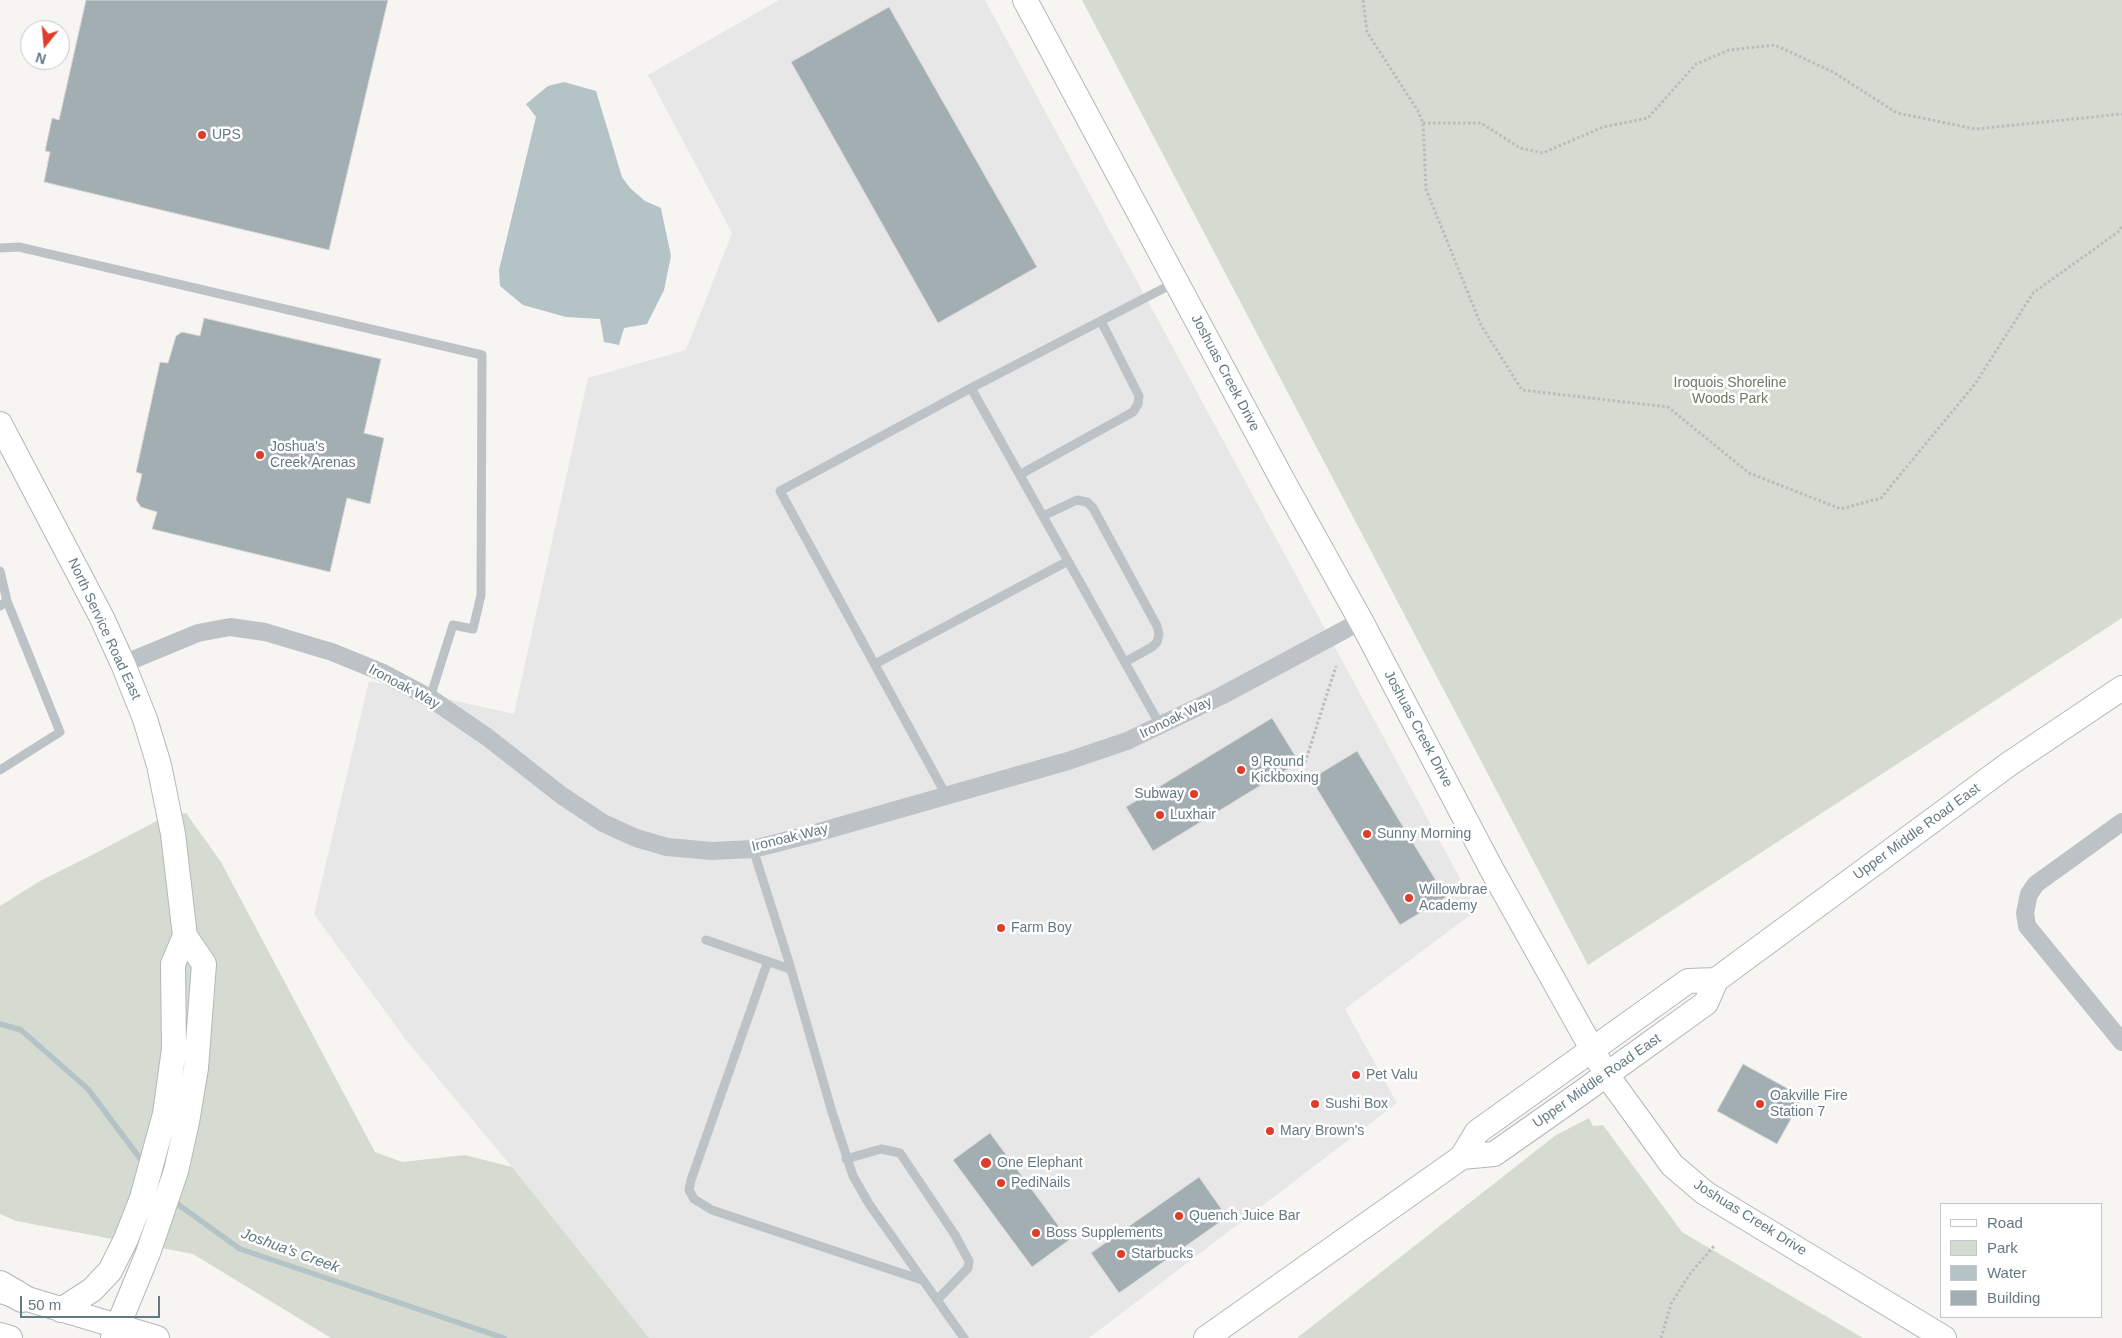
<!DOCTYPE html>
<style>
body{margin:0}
#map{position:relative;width:2122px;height:1338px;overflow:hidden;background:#f6f5f2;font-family:Helvetica,sans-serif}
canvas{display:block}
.legend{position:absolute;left:1940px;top:1203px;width:162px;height:115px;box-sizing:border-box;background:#fff;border:1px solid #c1c9cd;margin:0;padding:6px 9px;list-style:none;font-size:15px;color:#657983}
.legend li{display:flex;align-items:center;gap:10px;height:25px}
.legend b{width:25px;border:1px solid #c1c9cd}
.north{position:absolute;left:20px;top:20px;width:50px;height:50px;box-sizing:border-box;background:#fff;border:1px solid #c1c9cd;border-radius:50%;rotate:197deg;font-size:14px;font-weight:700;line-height:20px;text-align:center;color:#657983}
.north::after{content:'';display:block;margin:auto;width:18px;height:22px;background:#df3d29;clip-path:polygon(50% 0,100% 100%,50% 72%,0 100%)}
.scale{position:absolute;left:20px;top:1296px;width:140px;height:22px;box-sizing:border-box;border:2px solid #657983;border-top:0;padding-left:6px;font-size:15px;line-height:18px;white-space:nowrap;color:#657983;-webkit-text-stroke:4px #fff;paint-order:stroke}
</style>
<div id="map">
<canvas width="2122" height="1338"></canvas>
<ul class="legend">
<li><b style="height:6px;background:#fff"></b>Road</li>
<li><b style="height:14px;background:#d6dbd2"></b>Park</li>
<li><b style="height:14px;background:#b4c3c5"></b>Water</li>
<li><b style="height:14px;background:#a3aeb2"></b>Building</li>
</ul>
<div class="north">N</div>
<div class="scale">50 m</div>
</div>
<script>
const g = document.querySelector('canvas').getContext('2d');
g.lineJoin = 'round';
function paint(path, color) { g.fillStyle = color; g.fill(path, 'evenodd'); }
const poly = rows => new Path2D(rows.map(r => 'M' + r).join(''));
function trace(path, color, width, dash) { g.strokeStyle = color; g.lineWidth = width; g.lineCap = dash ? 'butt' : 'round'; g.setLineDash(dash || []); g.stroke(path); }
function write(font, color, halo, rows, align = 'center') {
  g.font = font + ' Helvetica,sans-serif'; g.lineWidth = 5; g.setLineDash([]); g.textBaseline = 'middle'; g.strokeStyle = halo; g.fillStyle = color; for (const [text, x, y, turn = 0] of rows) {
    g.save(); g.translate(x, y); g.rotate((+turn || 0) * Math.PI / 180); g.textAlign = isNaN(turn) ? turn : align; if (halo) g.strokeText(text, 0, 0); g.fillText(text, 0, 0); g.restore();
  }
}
const built = poly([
 [779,0,985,0,1477,910,1345,1009,1397,1103,1089,1338,649,1338,512,1167,406,1040,314,914,369,681,514,714,588,378,686,350,732,233,648,75]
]);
const green = poly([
 [1082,0,2122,0,2122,618,1588,965],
 [186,813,221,862,375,1152,402,1162,465,1155,512,1167,649,1338,331,1338,193,1254,16,1221,0,1214,0,906,40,881,94,854,164,817],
 [1589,1118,1593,1126,1603,1125,1682,1232,1863,1338,1297,1338,1556,1135]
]);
const water = poly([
 [564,82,596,91,622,177,630,188,645,201,661,208,663,218,671,256,664,290,647,324,624,328,619,345,604,342,600,319,566,317,523,305,500,286,499,270,536,117,526,104,548,86]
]);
const stream = poly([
 [0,1024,21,1030,88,1089,145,1165],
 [172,1200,240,1249,504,1338]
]);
const building = poly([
 [86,0,388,0,329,250,44,182,50,152,45,151,52,118,59,120,86,0],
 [889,7,1037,267,938,323,791,62,889,7],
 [204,318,381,359,364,433,384,438,370,504,347,498,330,572,152,529,157,512,141,507,136,500,142,474,136,472,160,362,168,363,176,336,182,332,200,336,204,318],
 [1272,718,1299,762,1153,851,1126,807,1272,718],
 [1357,751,1446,897,1400,925,1311,779,1357,751],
 [1743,1064,1803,1097,1777,1144,1717,1111,1743,1064],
 [990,1133,1069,1240,1032,1267,953,1160,990,1133],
 [1199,1177,1227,1217,1119,1293,1091,1253,1199,1177]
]);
const path = poly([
 [1363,0,1367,32,1418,111,1423,123,1426,189,1481,325,1522,390,1668,407,1749,473,1841,509,1881,498,1975,384,2033,293,2118,232,2122,226],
 [1423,123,1481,123,1520,148,1543,153,1603,127,1648,118,1696,64,1729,50,1775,45,1833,72,1897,113,1976,129,2122,114],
 [1302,772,1336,666],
 [1661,1338,1671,1304,1689,1275,1714,1246]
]);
const lane = poly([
 [0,248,19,247,482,355,481,595,473,629,453,625,430,698],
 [971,388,1160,725],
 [1021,474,1133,412,1138,404,1139,396,1101,321],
 [1043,516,1077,500,1087,502,1093,508,1157,626,1159,634,1157,642,1152,647,1125,662],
 [0,571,7,601,0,606],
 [875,664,1068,561],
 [0,770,60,732,7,601],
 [946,795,780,491,971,388,1176,282],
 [753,849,788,959,832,1112,853,1176,869,1204,964,1338],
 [706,940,790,969],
 [768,961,691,1180,689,1190,694,1199,712,1210,922,1280],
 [846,1159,881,1149,900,1153,955,1235,969,1261,968,1268,937,1300]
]);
const street = poly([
 [123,664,198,633,230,627,265,632,332,652,381,672,430,698,487,737,561,795,603,823,636,838,667,847,712,851,753,849,812,834,1068,761,1127,741,1221,696,1361,621],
 [2122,822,2036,884,2029,894,2025,913,2027,926,2122,1042]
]);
const secondary = poly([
 [1025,0,1283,481,1361,621,1492,870,1606,1074,1672,1165,1705,1193,1944,1338],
 [0,424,102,618,123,664,145,719,159,765,173,834,185,936,204,964,196,1068,187,1122,176,1171,148,1253,113,1338],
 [1462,1157,1494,1154,1581,1093,1706,1003,1716,980,2009,764,2122,688],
 [4,1292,157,1338],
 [61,1310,92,1290,110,1271,126,1239,142,1198,165,1114,174,1049,173,964,185,936],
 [0,1335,10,1338],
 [1206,1338,1462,1157,1477,1132,1688,981,1716,980]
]);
const highway = poly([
 [0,1285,22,1298]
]);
const markers = [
 [202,135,5,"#df3d29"],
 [260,455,5,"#df3d29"],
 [1241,770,5,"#df3d29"],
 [1194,794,5,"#df3d29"],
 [1160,815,5,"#df3d29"],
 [1367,834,5,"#df3d29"],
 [1409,898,5,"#df3d29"],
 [1001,928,5,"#df3d29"],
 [1356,1075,5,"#df3d29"],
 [1315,1104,5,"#df3d29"],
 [1760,1104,5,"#df3d29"],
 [1270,1131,5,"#df3d29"],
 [986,1163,6,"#df3d29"],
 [1001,1183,5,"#df3d29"],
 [1179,1216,5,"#df3d29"],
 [1036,1233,5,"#df3d29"],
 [1121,1254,5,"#df3d29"]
];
const poiNames = [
 ["UPS",212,135],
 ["Joshua's",270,447],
 ["Creek Arenas",270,463],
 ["9 Round",1251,762],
 ["Kickboxing",1251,778],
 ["Subway",1184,794,"right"],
 ["Luxhair",1170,815],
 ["Sunny Morning",1377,834],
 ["Willowbrae",1419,890],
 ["Academy",1419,906],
 ["Farm Boy",1011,928],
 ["Pet Valu",1366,1075],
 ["Oakville Fire",1770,1096],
 ["Station 7",1770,1112],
 ["Sushi Box",1325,1104],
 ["Mary Brown's",1280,1131],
 ["One Elephant",997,1163],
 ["PediNails",1011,1183],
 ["Quench Juice Bar",1189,1216],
 ["Boss Supplements",1046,1233],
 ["Starbucks",1131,1254]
];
const streetNames = [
 ["Joshuas Creek Drive",1225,373,62],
 ["North Service Road East",104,629,65],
 ["Ironoak Way",404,687,28],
 ["Ironoak Way",1176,718,-26],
 ["Joshuas Creek Drive",1418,729,62],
 ["Upper Middle Road East",1917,832,-36],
 ["Ironoak Way",790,838,-14],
 ["Upper Middle Road East",1597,1081,-35],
 ["Joshuas Creek Drive",1750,1218,32]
];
const parkNames = [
 ["Iroquois Shoreline",1730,383],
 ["Woods Park",1730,399]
];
const waterNames = [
 ["Joshua's Creek",290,1251,20]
];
paint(built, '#e6e7e6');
paint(green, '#d6dbd2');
paint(water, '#b4c3c5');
trace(stream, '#b4c3c5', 5.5);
paint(building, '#a3aeb2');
trace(building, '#d7d7d5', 1);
trace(secondary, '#b1b8bb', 26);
trace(highway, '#b0b5b8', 30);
trace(path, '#b9bcbe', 3, [2.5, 2.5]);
trace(lane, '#bcc2c5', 9);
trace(street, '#bcc2c5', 18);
trace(secondary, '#fff', 24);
trace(highway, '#fff', 28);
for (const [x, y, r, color] of markers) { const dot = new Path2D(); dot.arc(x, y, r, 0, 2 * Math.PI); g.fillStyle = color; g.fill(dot); trace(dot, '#fff', 2); }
write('14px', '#657983', '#fff', poiNames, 'left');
write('14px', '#657983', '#fff', streetNames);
write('14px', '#6b7a64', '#fff', parkNames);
write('italic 15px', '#617b7f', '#fff', waterNames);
</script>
